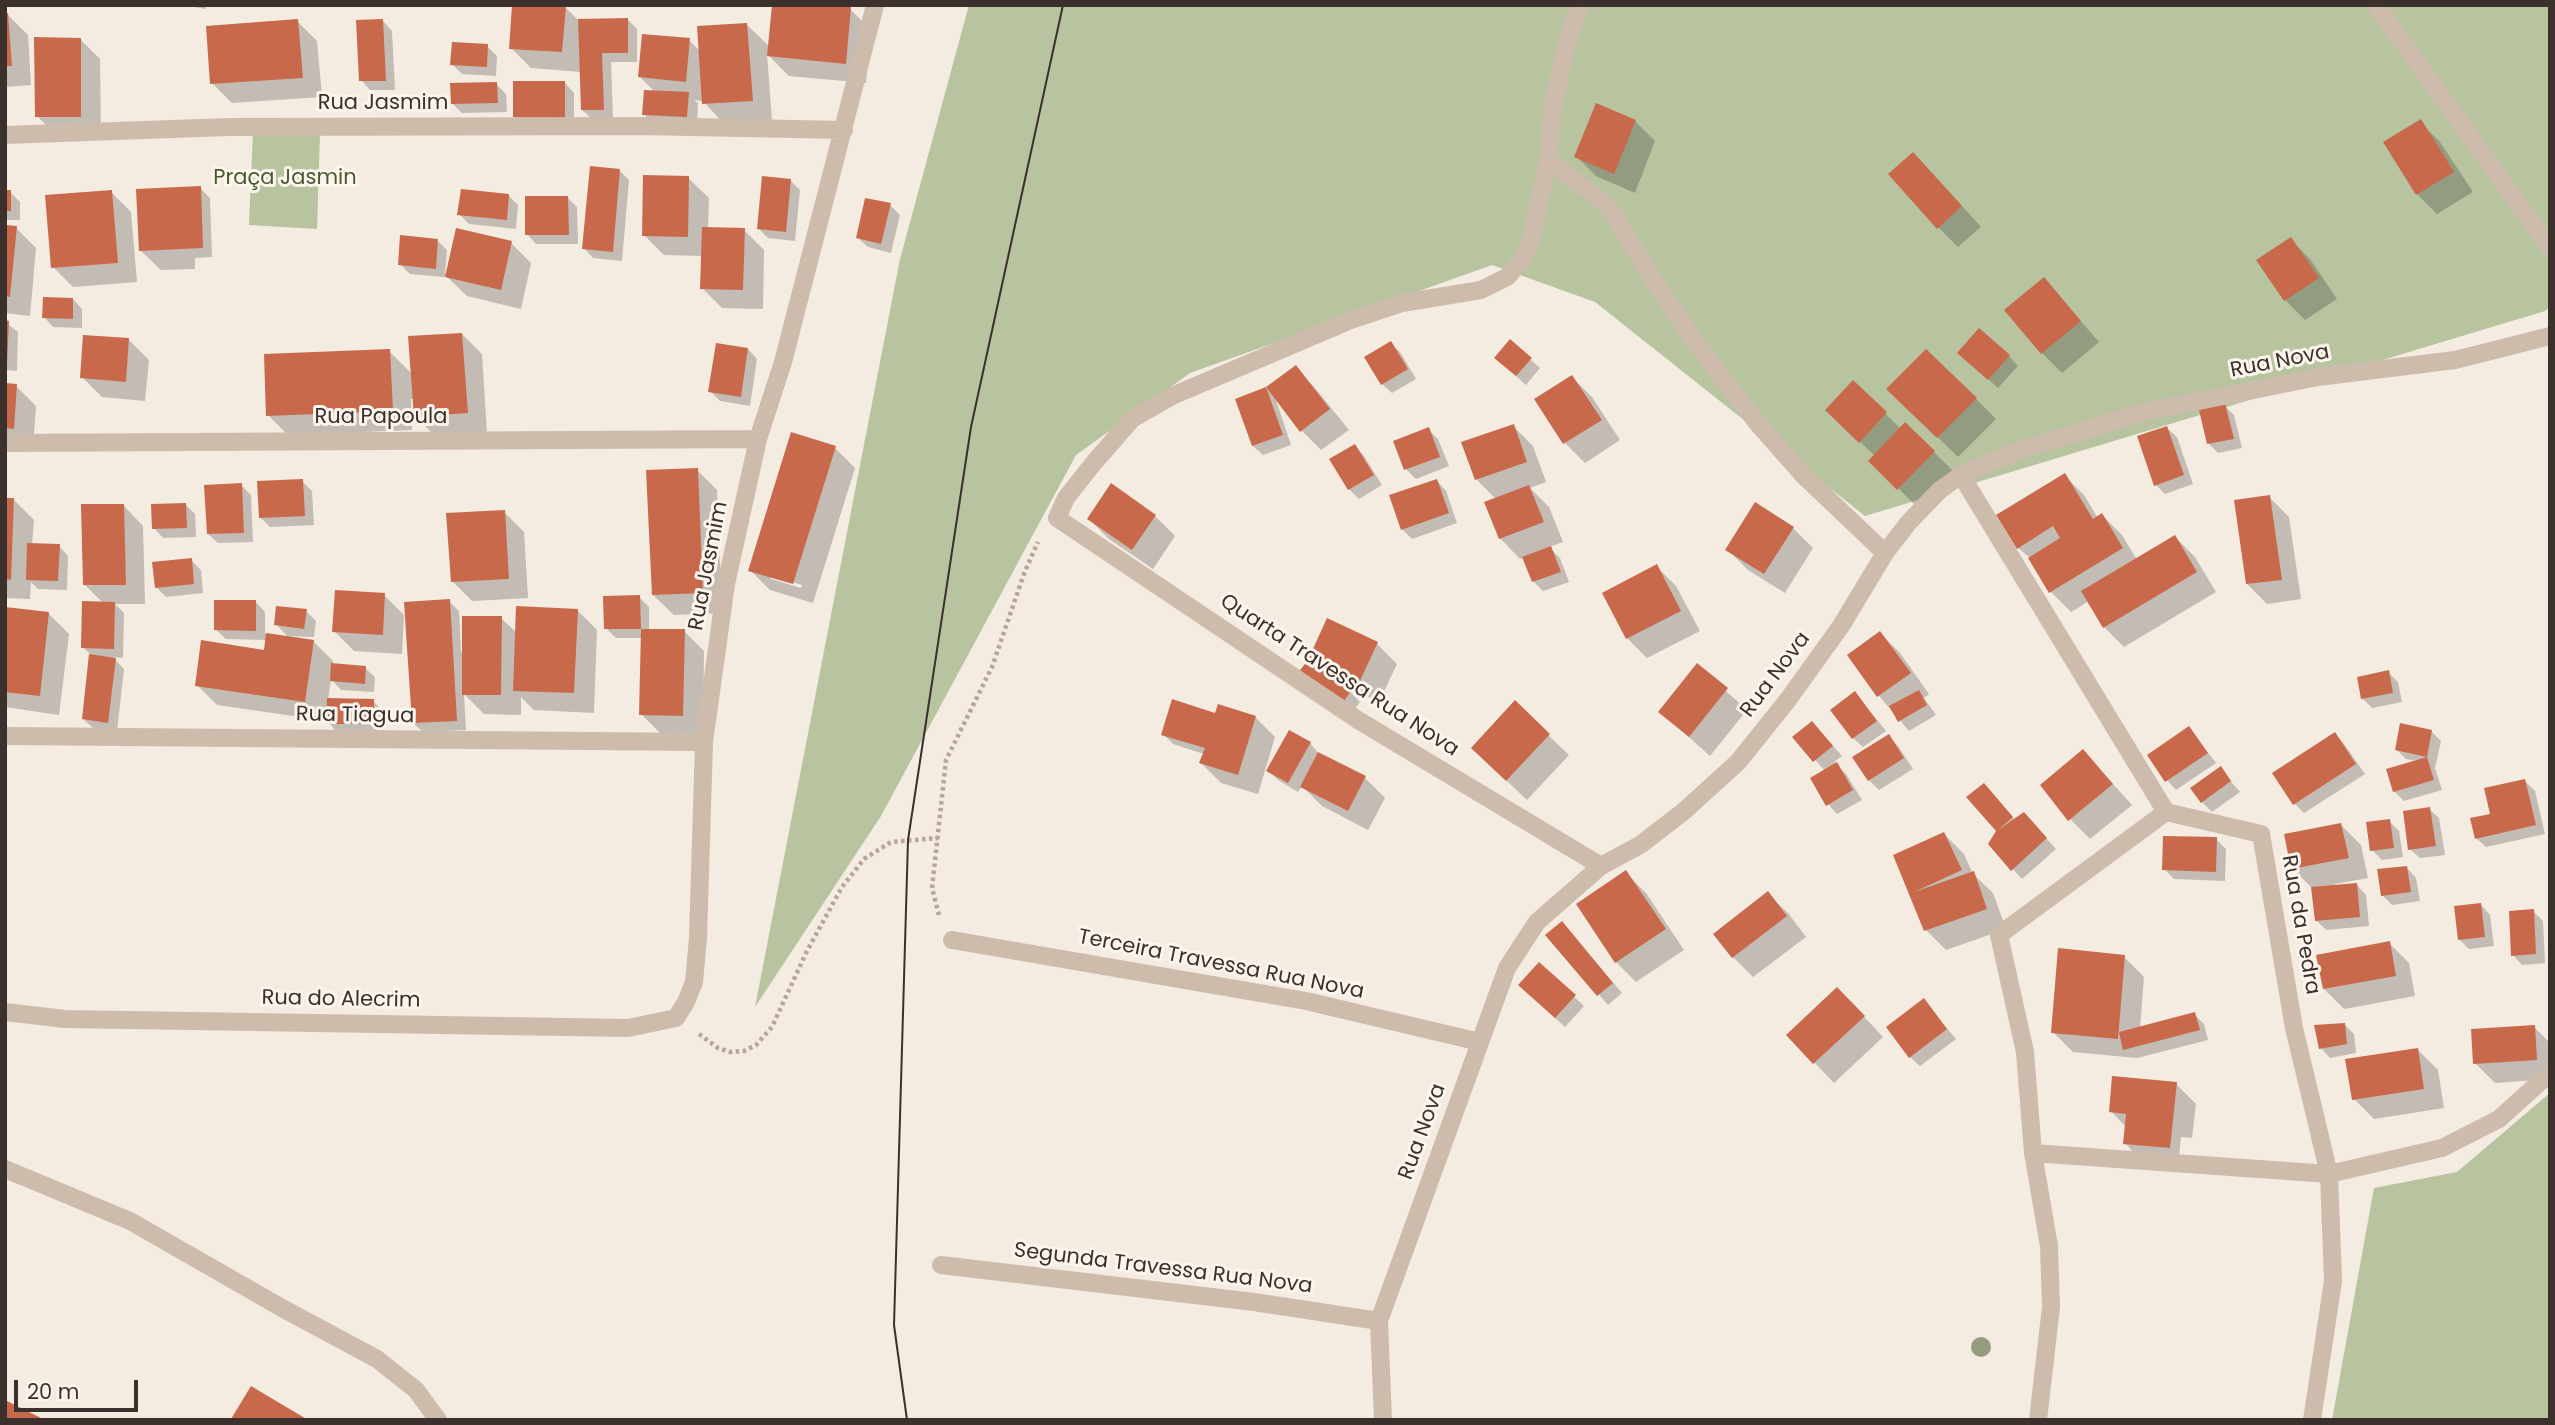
<!DOCTYPE html>
<meta charset="utf-8">
<style>
body{margin:0}
#map{position:relative;width:2555px;height:1425px;overflow:hidden;background:#f4ebe1;font-family:Poppins,sans-serif}
canvas{display:block}
.frame{position:absolute;inset:0;border:7px solid #3b302b;pointer-events:none}
.scale{position:absolute;left:14px;top:1380px;width:124px;height:32px;box-sizing:border-box;border:4px solid #3b302b;border-top:0;padding-left:9px;font-size:21px;line-height:24px;white-space:nowrap;color:#3b302b;-webkit-text-stroke:5px #fbf5ee;paint-order:stroke}
</style>
<div id="map">
<canvas width="2555" height="1425"></canvas>
<div class="frame"></div>
<div class="scale">20 m</div>
</div>
<script>
const g = document.querySelector('canvas').getContext('2d');
g.lineJoin = 'round';
function paint(path, color) { g.fillStyle = color; g.fill(path, 'evenodd'); }
const poly = rows => new Path2D(rows.map(r => 'M' + r).join(''));
function trace(path, color, width, dash) { g.strokeStyle = color; g.lineWidth = width; g.lineCap = dash ? 'butt' : 'round'; g.setLineDash(dash || []); g.stroke(path); }
function write(font, color, halo, rows, align = 'center') {
  g.font = font + ' Poppins,sans-serif'; g.lineWidth = 6; g.setLineDash([]); g.textBaseline = 'middle'; g.strokeStyle = halo; g.fillStyle = color; for (const [text, x, y, turn = 0] of rows) {
    g.save(); g.translate(x, y); g.rotate((+turn || 0) * Math.PI / 180); g.textAlign = isNaN(turn) ? turn : align; if (halo) g.strokeText(text, 0, 0); g.fillText(text, 0, 0); g.restore();
  }
}
const green = poly([
 [969,5,2550,5,2550,307,2545,311,1865,516,1595,302,1492,265,1190,373,1076,455,881,816,755,1007,900,259],
 [253,131,320,133,317,229,249,225],
 [2550,1093,2550,1420,2332,1420,2374,1188,2457,1172]
]);
const shadow = poly([
 [182,5,206,5,206,9],
 [513,5,565,7,579,21,627,19,637,29,637,62,611,62,613,119,592,119,582,110,581,72,531,68,511,48],
 [773,5,817,5,850,9,870,29,866,83,789,76,767,54,772,121,724,124,703,101,694,100,698,103,697,125,654,124,644,114,655,92,640,77,689,40,700,51,747,25,770,47],
 [5,15,8,15,28,35,31,85,5,87],
 [297,21,317,41,322,97,232,103,212,83],
 [383,21,392,31,395,90,370,90,361,80],
 [80,39,100,59,101,137,57,136,37,116],
 [487,46,497,56,496,76,462,74,452,64],
 [565,83,574,93,574,127,524,126,514,116],
 [496,84,506,94,507,112,462,113,453,104],
 [1635,121,1655,141,1635,193,1596,176,1576,156],
 [2420,122,2440,142,2473,192,2437,214,2417,194],
 [620,171,629,180,622,261,593,258,584,248],
 [1933,174,1981,227,1958,247,1938,227],
 [688,178,709,198,708,229,744,230,764,250,763,309,722,308,702,288,703,256,664,255,644,235],
 [790,180,800,190,795,241,768,238,758,228],
 [200,188,210,198,212,257,195,258,195,269,161,270,140,250],
 [5,192,10,192,20,202,20,220,5,220],
 [111,192,131,212,137,282,73,287,53,267],
 [509,196,518,205,516,229,469,224,459,214],
 [567,197,577,207,578,244,536,244,527,234],
 [890,205,900,215,891,253,868,247,858,238],
 [5,227,16,228,36,248,30,316,5,313],
 [2290,239,2310,259,2337,299,2305,320,2285,300],
 [437,240,447,250,445,274,447,274,511,243,531,263,521,309,467,296,445,275,445,277,410,274,400,264],
 [2044,279,2099,342,2062,373,2042,353],
 [73,299,82,309,82,328,53,327,44,317],
 [5,322,18,332,17,371,5,370],
 [462,334,482,354,487,433,435,436,415,416,414,399,411,399,412,430,288,435,268,415,389,351,412,374],
 [129,340,149,360,145,401,102,397,82,377],
 [1390,343,1400,352,1416,379,1392,393,1382,384],
 [748,349,757,359,750,406,720,401,710,391],
 [2009,356,2018,366,1998,388,1969,362],
 [1530,359,1540,368,1526,385,1506,367],
 [1296,368,1315,388,1349,430,1321,450,1301,430,1275,397,1291,445,1263,455,1253,446,1238,400,1266,390],
 [1572,377,1592,397,1620,440,1585,463,1565,443,1536,400],
 [1853,382,1901,429,1906,424,1954,472,1918,508,1871,461,1875,456,1827,410],
 [5,385,16,386,36,406,33,448,5,446],
 [1976,399,1996,419,1958,457,1909,409],
 [2224,405,2234,415,2242,448,2218,453,2208,443],
 [1513,426,1533,446,1546,482,1530,488,1549,507,1563,542,1549,547,1560,558,1569,582,1543,591,1533,581,1524,557,1520,559,1500,538,1496,499,1476,479],
 [2167,428,2177,437,2193,484,2165,494,2156,485],
 [1428,429,1438,439,1449,466,1416,479,1406,469],
 [1355,446,1364,456,1382,485,1359,499,1349,489],
 [835,448,855,468,813,603,770,590,750,570],
 [771,576,802,585,801,588,771,579],
 [697,470,717,490,722,613,674,615,653,595],
 [2064,475,2084,495,2098,518,2102,515,2122,535,2137,560,2175,537,2195,557,2216,592,2124,647,2104,627,2089,601,2071,612,2051,592,2029,557,2018,548],
 [302,481,312,491,314,525,270,527,261,518],
 [1437,481,1446,491,1457,523,1412,539,1402,529],
 [241,485,251,495,253,542,218,543,208,534],
 [2269,497,2289,517,2301,599,2267,604,2247,584],
 [5,499,14,500,34,520,32,545,59,546,68,556,67,590,38,589,31,582,30,599,5,598],
 [123,505,143,526,145,604,115,604,124,613,123,658,113,657,124,669,117,731,93,728,83,719,91,655,83,647,103,603,84,584],
 [186,505,195,514,196,537,163,538,154,528],
 [504,512,524,532,528,598,472,601,452,581],
 [1155,516,1175,536,1153,569,1109,539,1089,519],
 [1793,528,1813,548,1785,593,1748,570,1728,550],
 [191,560,201,570,203,593,166,597,156,587],
 [1656,566,1676,586,1700,631,1647,658,1627,638],
 [384,595,404,615,402,654,354,651,334,631],
 [639,597,649,607,649,631,684,631,704,651,703,736,661,734,641,714,642,638,616,638,606,628],
 [449,601,459,611,461,652,464,652,501,618,517,633,577,610,597,630,594,713,534,710,521,697,521,715,484,714,464,694,466,730,423,732,413,723],
 [256,602,265,612,265,634,313,641,333,661,333,665,365,668,375,677,374,692,341,690,331,679,328,700,373,701,383,711,383,733,337,733,328,721,217,705,197,685,265,652,267,640,226,639,216,630],
 [5,609,49,614,69,634,59,715,5,707],
 [306,611,316,621,314,637,287,636,276,624],
 [1880,633,1900,653,1929,694,1924,698,1936,715,1909,731,1879,696],
 [1377,644,1397,664,1379,702,1344,685,1360,702,1351,714,1310,659],
 [1697,665,1747,710,1710,756,1660,711],
 [2388,672,2398,682,2402,702,2372,708,2362,698],
 [1855,693,1886,731,1863,747,1853,738],
 [1515,703,1569,755,1527,800,1493,768],
 [1216,715,1255,717,1275,737,1258,794,1221,783,1201,763,1204,754,1173,744,1163,734],
 [2189,728,2216,763,2176,790,2167,780],
 [2431,731,2441,741,2435,768,2442,790,2404,801,2394,791,2417,761,2406,759,2397,750],
 [1822,733,1842,756,1834,762,1846,774,1862,800,1837,814,1828,804,1825,771,1795,737],
 [2335,734,2344,744,2365,774,2304,813,2295,804],
 [1888,736,1898,746,1913,769,1879,790,1869,780],
 [1310,743,1319,754,1365,778,1385,798,1368,830,1322,806,1302,786,1298,792,1278,780,1269,771],
 [2083,751,2132,805,2090,839,2070,819],
 [2220,769,2240,792,2212,812,2202,802],
 [2525,781,2535,791,2545,834,2486,847,2476,838,2492,815],
 [1993,795,2015,820,2033,824,2056,849,2022,879,2013,869,1998,831],
 [2429,809,2439,818,2445,855,2420,858,2410,849],
 [2389,821,2399,831,2403,857,2382,860,2372,850],
 [2341,825,2361,845,2368,878,2335,884,2335,887,2357,885,2366,895,2369,926,2326,930,2316,920,2313,889,2293,869],
 [1944,834,1964,854,1973,874,1993,893,2006,929,1946,950,1926,930,1896,856],
 [2216,839,2226,849,2225,881,2174,879,2164,869],
 [2407,868,2416,878,2420,901,2392,905,2382,895],
 [1626,873,1646,893,1684,950,1636,982,1616,962],
 [1768,894,1788,913,1806,937,1753,977,1733,957],
 [2481,905,2490,915,2494,946,2469,949,2459,939],
 [2533,911,2543,921,2545,963,2522,965,2513,955],
 [1571,933,1622,993,1608,1005,1547,935],
 [2389,943,2409,963,2415,996,2344,1009,2324,989],
 [2124,957,2144,977,2140,1028,2194,1014,2204,1024,2208,1040,2137,1058,2073,1052,2053,1032],
 [1539,964,1584,1006,1565,1027,1530,995],
 [1924,1001,1956,1039,1920,1066,1910,1057],
 [1857,1009,1883,1037,1834,1083,1788,1035],
 [2344,1024,2354,1034,2356,1053,2330,1058,2321,1048],
 [2534,1027,2550,1043,2550,1079,2495,1083,2475,1063],
 [2418,1050,2438,1070,2444,1108,2374,1119,2354,1099],
 [2176,1084,2196,1104,2192,1138,2181,1137,2179,1157,2134,1153,2125,1143,2126,1127,2111,1111]
]);
const building = poly([
 [512,5,566,6,562,52,509,49],
 [772,5,851,7,846,64,767,56],
 [5,13,8,13,12,66,5,66],
 [628,18,628,53,602,53,604,110,581,110,578,19],
 [298,19,303,78,210,84,206,26],
 [383,19,386,81,359,81,356,20],
 [747,23,753,101,702,104,697,26],
 [642,34,690,38,686,82,638,77],
 [34,37,81,38,81,117,35,117],
 [452,42,488,44,487,67,450,65],
 [513,81,565,81,565,118,513,117],
 [497,82,498,103,451,104,450,83],
 [644,90,689,92,687,117,642,115],
 [1596,103,1636,120,1614,174,1574,157],
 [2421,119,2454,172,2416,195,2383,142],
 [1913,152,1962,206,1937,229,1888,174],
 [590,166,620,169,613,252,582,249],
 [643,175,689,176,688,237,642,236],
 [762,176,791,179,786,232,757,229],
 [201,186,203,248,139,251,136,189],
 [461,189,509,194,507,220,457,215],
 [5,190,11,190,11,211,5,211],
 [112,190,118,263,51,268,45,195],
 [525,196,568,196,569,235,525,235],
 [865,198,891,203,881,244,856,238],
 [5,225,17,226,10,297,5,296],
 [702,227,745,228,743,290,700,289],
 [456,228,512,241,501,290,445,277],
 [400,235,438,239,436,269,398,265],
 [2291,237,2319,278,2284,301,2256,260],
 [2044,277,2081,321,2041,354,2004,310],
 [43,297,73,298,73,319,42,318],
 [5,320,9,321,7,364,5,364],
 [1979,328,2010,355,1988,380,1957,353],
 [462,333,468,413,414,417,408,336],
 [83,335,129,338,126,382,80,378],
 [1510,339,1532,358,1516,376,1494,358],
 [1391,341,1408,369,1381,385,1364,357],
 [716,343,748,348,741,397,708,392],
 [390,349,393,411,266,416,264,354],
 [1926,349,1977,398,1937,438,1886,389],
 [1296,365,1330,409,1300,432,1266,387,1283,435,1252,446,1235,399,1266,387],
 [1572,375,1602,420,1563,444,1534,399],
 [1853,380,1887,412,1859,443,1825,410],
 [5,383,17,384,14,429,5,428],
 [2225,403,2234,439,2207,444,2199,410],
 [1905,422,1935,451,1897,490,1868,461],
 [1514,424,1527,462,1475,480,1461,442],
 [2167,426,2184,475,2154,486,2137,436],
 [1429,427,1440,457,1404,470,1393,441],
 [791,432,836,446,793,584,748,571],
 [1355,444,1374,475,1348,490,1329,459],
 [698,468,703,593,652,595,646,470],
 [2065,473,2093,519,2102,513,2123,548,2049,593,2028,558,2060,538,2053,526,2017,549,1996,515],
 [303,479,305,516,259,518,257,481],
 [1437,479,1449,513,1401,530,1389,495],
 [242,483,244,533,207,534,204,485],
 [1111,483,1156,515,1132,550,1087,519],
 [1529,485,1544,522,1499,539,1484,502],
 [2270,495,2282,580,2246,584,2234,500],
 [5,498,14,498,11,580,5,579],
 [1755,502,1794,527,1764,574,1725,550],
 [186,503,187,528,152,529,151,504],
 [81,504,124,504,126,585,83,585],
 [505,510,509,579,451,582,446,513],
 [2175,535,2197,572,2103,628,2081,591],
 [27,543,60,544,58,581,26,580],
 [1551,546,1561,572,1532,582,1522,557],
 [192,558,194,584,155,588,152,562],
 [1657,564,1681,611,1626,639,1602,593],
 [335,590,385,593,383,635,332,632],
 [640,595,641,629,604,629,603,596],
 [450,599,457,721,412,723,404,602],
 [214,600,256,600,256,631,214,630],
 [82,601,115,602,114,649,81,648],
 [276,606,307,609,304,629,274,625],
 [516,606,578,609,574,693,513,691],
 [5,607,49,612,40,696,5,692],
 [462,616,502,616,501,695,462,695],
 [1327,618,1378,642,1359,683,1308,660,1351,691,1341,705,1297,674,1308,660],
 [641,629,685,629,683,716,639,715],
 [1880,631,1911,673,1877,697,1847,655],
 [266,633,314,640,305,702,195,686,201,640,264,650],
 [89,654,116,658,108,723,82,719],
 [331,663,366,666,365,684,330,681],
 [1697,663,1728,688,1689,737,1658,712],
 [2389,670,2393,693,2361,699,2357,677],
 [1919,690,1927,705,1898,722,1889,706],
 [1855,691,1877,721,1852,739,1830,710],
 [327,698,374,699,374,724,326,724],
 [1172,699,1215,713,1218,704,1256,716,1238,775,1199,763,1205,748,1161,735],
 [1515,700,1550,734,1506,781,1471,748],
 [1812,721,1833,746,1813,762,1792,737],
 [2400,723,2432,730,2427,757,2395,750],
 [2189,726,2208,753,2165,782,2147,755],
 [1289,730,1311,742,1288,783,1266,771],
 [2335,732,2356,764,2293,805,2272,773],
 [1889,734,1904,758,1868,781,1852,757],
 [2083,749,2113,784,2068,821,2040,785],
 [1318,752,1366,776,1348,811,1300,787],
 [2427,757,2434,780,2393,792,2386,769],
 [1837,762,1853,790,1826,806,1810,778],
 [2221,766,2231,781,2201,803,2190,788],
 [2525,779,2536,825,2475,839,2470,818,2490,814,2484,788],
 [1984,783,2013,817,1998,830,2024,812,2047,838,2011,871,1988,844,1996,831,1966,797],
 [2430,807,2436,846,2408,850,2403,811],
 [2390,819,2394,848,2370,851,2366,822],
 [2341,823,2349,858,2291,869,2284,834],
 [1944,832,1962,870,1914,892,1974,871,1987,909,1924,931,1893,855],
 [2163,836,2217,837,2216,872,2162,870],
 [2407,866,2411,892,2381,896,2377,869],
 [1626,870,1666,929,1615,963,1576,904],
 [2357,883,2360,917,2315,921,2311,887],
 [1768,891,1787,916,1732,958,1713,934],
 [2481,903,2485,937,2458,940,2454,906],
 [2534,909,2536,954,2511,956,2509,911],
 [1562,921,1613,983,1597,996,1545,935],
 [2390,941,2396,976,2323,989,2316,955],
 [2058,948,2125,955,2118,1039,2051,1033],
 [1539,962,1576,995,1555,1018,1518,985],
 [1837,987,1865,1016,1813,1064,1786,1035],
 [1924,998,1947,1029,1909,1058,1886,1027],
 [2195,1012,2200,1030,2123,1050,2119,1032],
 [2345,1023,2347,1044,2319,1049,2314,1025],
 [2535,1025,2537,1060,2473,1064,2471,1029],
 [2418,1048,2424,1089,2352,1100,2345,1059],
 [2112,1076,2177,1082,2170,1148,2123,1144,2126,1114,2109,1112],
 [251,1386,308,1420,231,1419],
 [5,1400,45,1420,5,1420]
]);
const path = poly([
 [939,915,932,888,946,760,992,667,1025,571,1038,542],
 [699,1034,718,1048,730,1052,744,1051,756,1045,772,1027,807,951,842,887,864,859,891,842,938,838]
]);
const minor = poly([
 [1579,5,1565,50,1553,106,1548,160,1530,244,1520,262,1507,277,1481,290,1402,303,1351,320,1172,396,1132,419,1092,465,1066,498,1057,518,1358,720,1601,866],
 [2376,5,2550,248],
 [5,135,229,127,641,126,844,130],
 [1548,160,1609,207,1650,275,1698,346,1758,424,1804,476,1885,553],
 [5,443,758,439],
 [1961,475,2166,812,2261,834,2294,1028,2329,1174,2333,1281,2312,1420],
 [5,736,704,742],
 [952,940,1306,1001,1480,1042],
 [5,1012,65,1019,628,1028,676,1018,686,1002,694,982,698,938,704,742,726,584,758,439,783,362,875,5],
 [2033,1153,2329,1174,2442,1148,2499,1119,2550,1073],
 [5,1169,130,1221,282,1308,377,1359,416,1390,438,1420],
 [941,1265,1254,1302,1379,1321],
 [1383,1420,1379,1321,1507,968,1537,922,1601,866,1640,845,1683,812,1738,762,1787,701,1841,626,1885,553,1909,522,1940,490,1961,475,2017,451,2144,412,2318,377,2455,360,2550,336],
 [2038,1420,2051,1307,2049,1246,2033,1153,2025,1052,1999,935,2166,812]
]);
const tram = poly([
 [907,1420,894,1325,908,840,971,427,1063,5]
]);
const trees = [
 [1981,1347]
];
const streetNames = [
 ["Rua Jasmim",383,104],
 ["Rua Nova",2280,362,-11],
 ["Rua Papoula",381,418],
 ["Rua Jasmim",709,566,-79],
 ["Rua Nova",1776,675,-53],
 ["Quarta Travessa Rua Nova",1339,676,33],
 ["Rua Tiagua",355,716,1],
 ["Rua da Pedra",2300,925,80],
 ["Terceira Travessa Rua Nova",1221,965,11],
 ["Rua do Alecrim",341,1000,1],
 ["Rua Nova",1423,1132,-70],
 ["Segunda Travessa Rua Nova",1163,1269,7]
];
const parkNames = [
 ["Praça Jasmin",285,179]
];
paint(green, '#b8c4a0');
paint(shadow, '#0003');
paint(building, '#c8694b');
trace(path, '#b9a596', 4.5, [3.5, 3.5]);
trace(minor, '#cdbbac', 18);
trace(tram, '#3b302b', 2);
g.fillStyle = '#969b7f';
for (const [x, y] of trees) { g.beginPath(); g.arc(x, y, 10, 0, 2 * Math.PI); g.fill(); }
write('21px', '#3b302b', '#fbf5ee', streetNames);
write('21px', '#4a5a2e', '#fbf5ee', parkNames);
</script>
